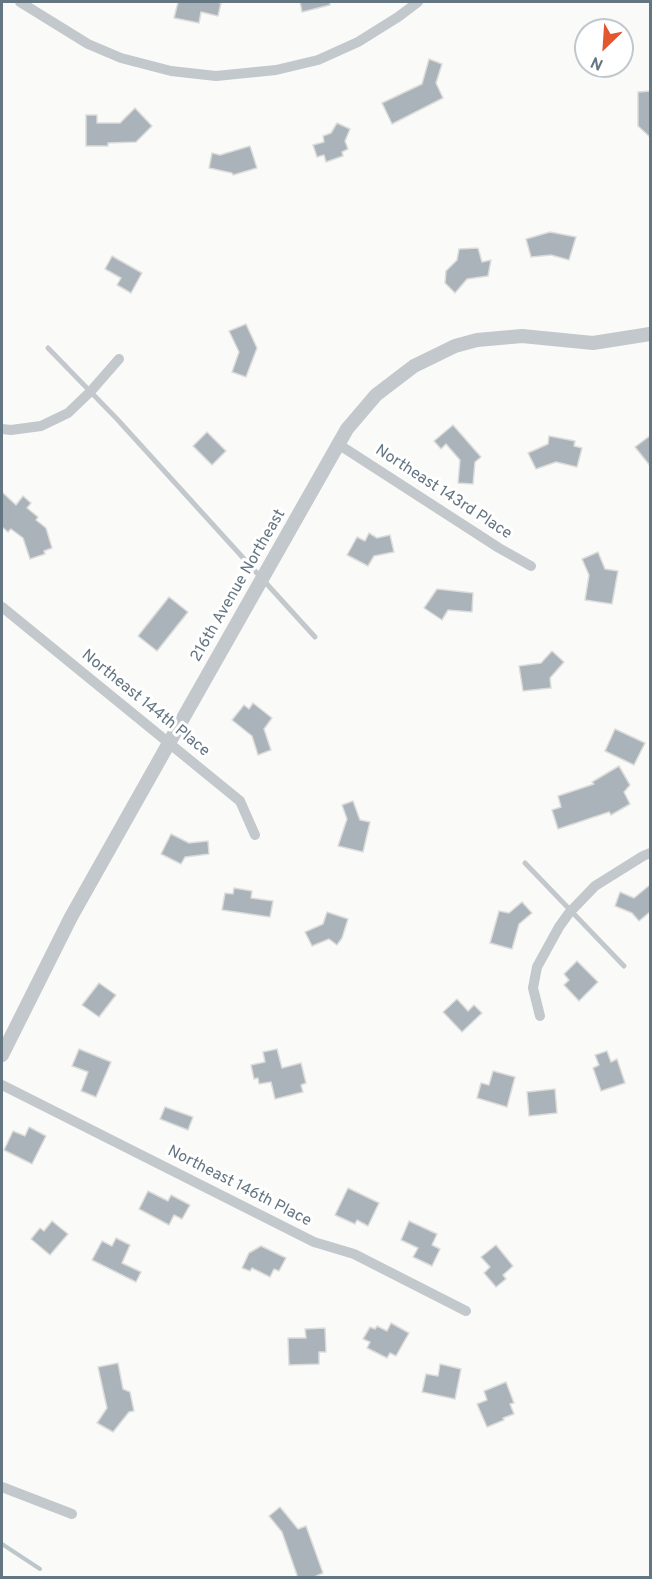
<!DOCTYPE html>
<style>
body{margin:0}
#map{position:relative;width:652px;height:1579px;overflow:hidden;background:#fafaf8;font-family:Overpass,sans-serif}
canvas{display:block}
.frame{position:absolute;inset:0;border:3px solid #657683;pointer-events:none}
.north{position:absolute;left:574px;top:18px;width:60px;height:60px;box-sizing:border-box;background:#fff;border:2px solid #c1c8cd;border-radius:50%;rotate:205deg;font-size:16px;font-weight:700;line-height:24px;text-align:center;color:#657683}
.north::after{content:'';display:block;margin:auto;width:21px;height:27px;background:#e4572e;clip-path:polygon(50% 0,100% 100%,50% 72%,0 100%)}
</style>
<div id="map">
<canvas width="652" height="1579"></canvas>
<div class="frame"></div>
<div class="north">N</div>
</div>
<script>
const g = document.querySelector('canvas').getContext('2d');
g.lineJoin = 'round';
const poly = rows => new Path2D(rows.map(r => 'M' + r).join(''));
function trace(path, color, width, dash) { g.strokeStyle = color; g.lineWidth = width; g.lineCap = dash ? 'butt' : 'round'; g.setLineDash(dash || []); g.stroke(path); }
function paint(path, color) { g.fillStyle = color; g.fill(path, 'evenodd'); }
function write(font, color, halo, rows, align = 'center') {
  g.font = font + ' Overpass,sans-serif'; g.lineWidth = 6; g.setLineDash([]); g.textBaseline = 'middle'; g.strokeStyle = halo; g.fillStyle = color; for (const [text, x, y, turn = 0] of rows) {
    g.save(); g.translate(x, y); g.rotate((+turn || 0) * Math.PI / 180); g.textAlign = isNaN(turn) ? turn : align; if (halo) g.strokeText(text, 0, 0); g.fillText(text, 0, 0); g.restore();
  }
}
const stream = poly([
 [2,1544,40,1569]
]);
const building = poly([
 [178,2,216,2,221,3,218,16,201,12,199,23,174,18,178,2],
 [300,2,330,2,330,5,302,12,300,2],
 [429,59,442,64,436,83,443,98,392,124,382,103,422,84,429,59],
 [651,91,651,138,638,126,638,92,651,91],
 [135,108,152,126,136,142,108,143,108,146,86,146,86,115,97,115,97,123,120,123,135,108],
 [337,123,350,129,345,141,348,149,342,152,343,156,326,162,324,155,317,157,313,145,324,142,323,136,331,133,337,123],
 [250,146,257,168,233,175,232,173,209,168,212,153,220,155,250,146],
 [550,232,576,237,569,260,551,255,531,257,526,239,550,232],
 [478,248,482,262,491,260,488,276,467,279,455,293,445,283,446,271,457,260,459,249,478,248],
 [112,256,142,273,131,293,117,285,121,278,105,269,112,256],
 [246,324,257,348,246,377,232,372,239,352,229,331,246,324],
 [453,425,481,457,475,462,473,484,458,483,460,460,446,444,441,449,434,441,453,425],
 [207,432,226,451,212,465,193,446,207,432],
 [651,435,651,467,635,447,651,435],
 [549,436,575,441,574,446,582,448,577,467,556,462,536,469,528,453,548,444,549,436],
 [2,492,16,505,23,496,31,503,27,508,38,517,36,520,46,528,52,548,44,551,45,554,30,559,23,538,11,529,8,532,2,527,2,492],
 [369,533,377,538,390,535,394,552,374,556,368,566,347,555,357,537,365,541,369,533],
 [598,552,605,569,618,571,612,604,585,600,589,575,582,559,598,552],
 [437,589,473,593,472,612,448,610,442,620,424,608,437,589],
 [169,597,188,612,157,651,138,636,169,597],
 [552,651,564,662,550,678,551,688,523,691,519,666,541,663,552,651],
 [253,703,272,718,264,729,271,750,258,755,252,736,232,720,244,705,249,709,253,703],
 [615,729,645,743,634,765,605,751,615,729],
 [619,766,630,785,624,792,630,804,611,815,609,812,558,829,552,810,561,807,558,796,594,784,592,782,619,766],
 [353,801,360,820,370,822,363,852,338,846,347,819,342,805,353,801],
 [171,834,189,843,208,841,209,854,185,857,181,864,161,854,171,834],
 [651,884,651,911,639,921,632,913,615,906,620,892,634,898,651,884],
 [234,888,252,891,251,898,273,901,270,917,222,910,225,893,233,894,234,888],
 [522,902,532,913,519,924,512,949,490,943,499,911,509,913,522,902],
 [327,912,348,919,342,938,337,945,329,939,312,946,305,932,323,924,327,912],
 [577,961,598,982,579,1001,564,985,569,980,564,974,577,961],
 [99,983,116,995,99,1017,82,1005,99,983],
 [457,999,468,1011,474,1005,482,1013,462,1032,443,1012,457,999],
 [79,1049,111,1062,96,1097,81,1091,88,1072,72,1066,79,1049],
 [277,1049,282,1068,301,1063,306,1083,301,1085,303,1092,275,1099,271,1082,259,1084,258,1078,254,1079,251,1065,265,1062,263,1052,277,1049],
 [607,1051,611,1062,617,1059,625,1083,601,1091,593,1068,599,1065,595,1055,607,1051],
 [493,1071,515,1077,507,1107,477,1098,481,1083,489,1085,493,1071],
 [555,1089,557,1113,529,1116,527,1092,555,1089],
 [165,1107,193,1117,188,1130,160,1119,165,1107],
 [29,1127,46,1136,32,1164,4,1150,13,1131,25,1136,29,1127],
 [348,1188,379,1203,368,1226,357,1220,355,1224,335,1215,348,1188],
 [148,1191,168,1201,171,1195,190,1205,182,1219,174,1215,169,1225,139,1209,148,1191],
 [52,1221,68,1234,50,1255,31,1239,40,1228,44,1231,52,1221],
 [409,1221,437,1234,432,1245,440,1249,432,1266,413,1257,418,1248,401,1240,409,1221],
 [116,1238,130,1245,122,1263,141,1272,136,1282,92,1260,102,1241,112,1246,116,1238],
 [496,1245,513,1266,503,1275,506,1279,496,1287,484,1273,490,1267,481,1257,496,1245],
 [261,1246,286,1258,279,1271,274,1269,270,1277,252,1268,250,1271,242,1268,249,1253,261,1246],
 [391,1323,409,1333,396,1356,390,1353,387,1358,367,1348,370,1342,363,1339,370,1327,375,1329,377,1326,387,1331,391,1323],
 [325,1328,326,1352,319,1352,319,1364,289,1365,288,1338,306,1338,305,1329,325,1328],
 [118,1363,123,1389,130,1392,134,1411,129,1412,113,1432,97,1423,107,1408,98,1367,118,1363],
 [440,1364,461,1369,455,1399,422,1392,426,1374,438,1376,440,1364],
 [506,1382,514,1403,510,1404,514,1414,503,1418,504,1420,487,1427,477,1404,487,1400,484,1391,506,1382],
 [280,1507,298,1529,306,1526,323,1573,312,1578,298,1578,282,1532,269,1516,280,1507]
]);
const service = poly([
 [48,348,117,419,315,637],
 [525,863,624,966]
]);
const minor = poly([
 [20,2,88,44,121,58,171,71,216,76,276,70,318,60,358,42,398,17,418,2],
 [2,429,11,430,41,426,68,413,91,391,119,359],
 [338,444,499,548,531,566],
 [2,607,240,801,255,835],
 [540,1016,533,988,537,967,559,927,569,913,595,886,643,856,650,853],
 [2,1085,314,1242,354,1254,466,1311],
 [2,1487,72,1514]
]);
const tertiary = poly([
 [2,1055,71,917,169,743,347,429,376,395,414,366,455,346,477,340,522,336,593,343,650,334]
]);
const streetNames = [
 ["Northeast 143rd Place",443,493,33],
 ["216th Avenue Northeast",239,586,-60],
 ["Northeast 144th Place",145,704,39],
 ["Northeast 146th Place",239,1187,27]
];
trace(stream, '#bbc7cb', 4);
paint(building, '#aab3b9');
trace(building, '#dcdcda', 1.5);
trace(service, '#c3c8cc', 5);
trace(minor, '#c3c8cc', 10);
trace(tertiary, '#c3c8cc', 14);
write('16px', '#657683', '#fff', streetNames);
</script>
